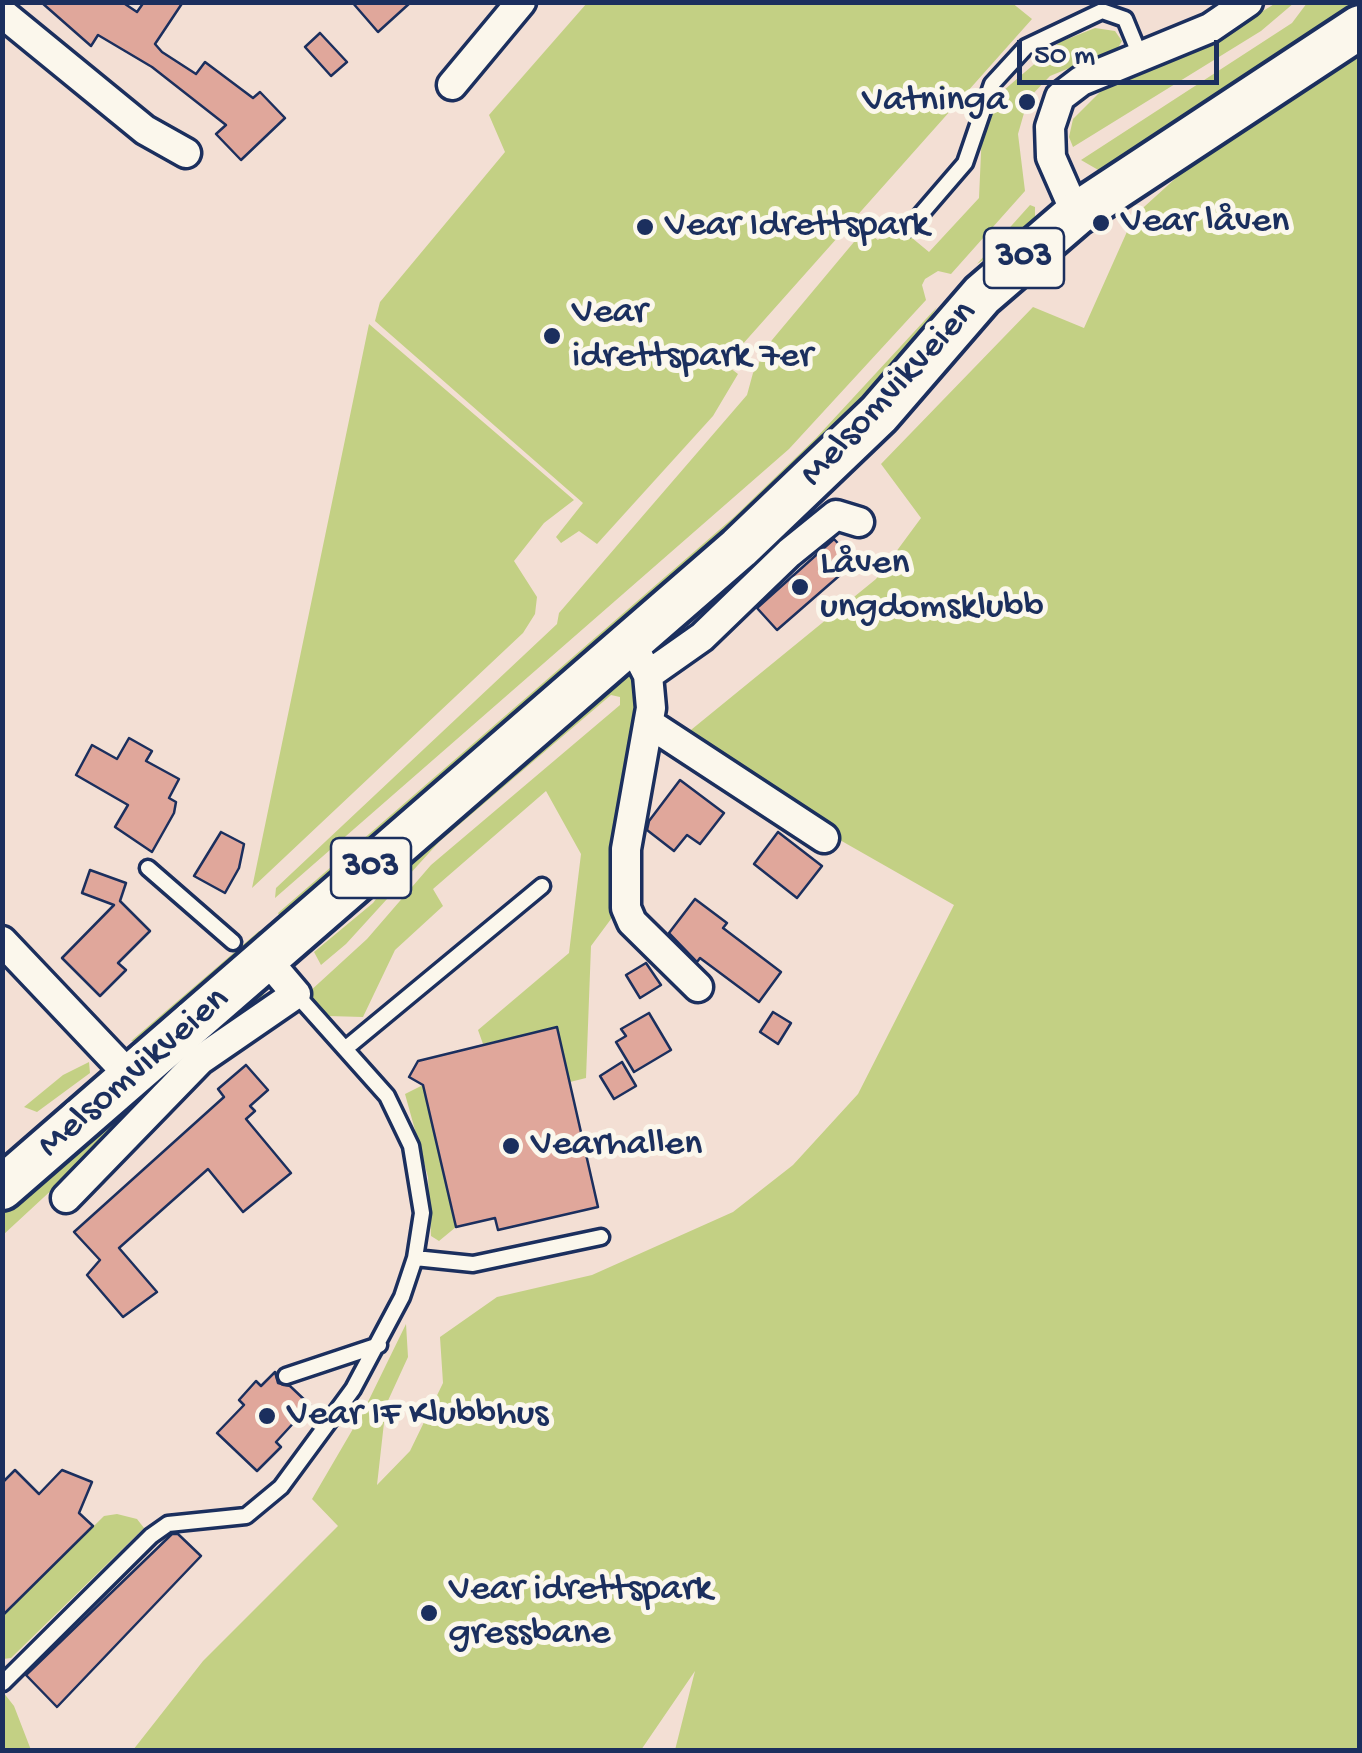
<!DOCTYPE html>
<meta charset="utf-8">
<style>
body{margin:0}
#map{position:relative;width:1362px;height:1753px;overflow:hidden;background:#f3dfd4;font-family:"Gochi Hand",sans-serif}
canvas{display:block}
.frame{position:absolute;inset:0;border:5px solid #1b2f5e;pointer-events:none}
.scale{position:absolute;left:1017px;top:40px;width:202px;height:45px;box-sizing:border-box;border:5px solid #1b2f5e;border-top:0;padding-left:12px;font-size:30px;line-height:35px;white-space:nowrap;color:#1b2f5e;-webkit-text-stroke:8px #fbf7ec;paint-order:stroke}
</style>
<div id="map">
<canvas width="1362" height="1753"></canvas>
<div class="frame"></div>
<div class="scale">50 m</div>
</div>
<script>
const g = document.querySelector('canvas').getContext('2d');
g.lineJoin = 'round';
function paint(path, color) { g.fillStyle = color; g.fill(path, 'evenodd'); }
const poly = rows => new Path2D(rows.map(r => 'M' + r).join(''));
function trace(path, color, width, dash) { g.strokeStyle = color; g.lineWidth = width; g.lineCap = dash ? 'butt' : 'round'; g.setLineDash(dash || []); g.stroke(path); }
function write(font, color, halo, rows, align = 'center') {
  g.font = font + ' "Gochi Hand",sans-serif'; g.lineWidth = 10; g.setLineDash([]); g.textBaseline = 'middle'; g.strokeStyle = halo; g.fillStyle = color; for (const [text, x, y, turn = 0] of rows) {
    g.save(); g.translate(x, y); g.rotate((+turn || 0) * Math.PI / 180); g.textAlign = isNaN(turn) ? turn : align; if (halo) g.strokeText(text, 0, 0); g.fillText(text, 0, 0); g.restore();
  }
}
const green = poly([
 [1011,2,1032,19,725,364,738,374,713,416,597,544,579,531,561,543,556,537,583,503,375,321,380,302,505,152,489,115,587,3],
 [1276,3,1294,3,1261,31,1073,147,1069,137,1073,119,1102,90,1199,50],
 [1307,3,1359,3,1359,10,1116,166,1100,171,1081,160,1292,23],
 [1095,28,1115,31,1122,41,1118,48,1050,76,1028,99,1018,134,1025,191,951,274,938,271,925,279,922,285,926,300,789,449,275,898,276,888,557,624,559,613,747,395,753,373,772,340,864,230,878,240,894,223,929,252,979,198,983,108,1060,42],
 [1359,54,1359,1750,675,1750,695,1671,641,1750,133,1750,203,1661,338,1526,312,1499,364,1410,406,1324,408,1357,386,1405,377,1485,410,1451,443,1383,440,1337,497,1297,592,1275,733,1212,793,1165,858,1094,954,905,796,815,686,734,876,579,921,518,881,464,1033,307,1084,328,1134,216,1209,148],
 [1030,205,1035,207,1035,222,1027,233,977,264],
 [937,307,896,372,810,464,285,921,280,917,278,913,734,517,816,438],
 [369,324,574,500,544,523,514,561,537,597,535,614,523,633,252,888],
 [623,670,642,683,636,747,611,919,591,946,586,1078,570,1082,557,1027,483,1044,478,1030,569,953,581,854,546,791,433,889,443,906,395,950,363,1017,328,1016,308,993,367,939,431,865,620,705,620,697,611,695,439,842,346,944,321,965,314,952,373,903,400,867],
 [259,931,269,933,142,1043,131,1041],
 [254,991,272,997,177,1074,3,1235,2,1208],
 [89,1062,90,1073,37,1112,24,1107,63,1075],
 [423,1085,456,1227,439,1241,431,1236,428,1177,405,1094],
 [117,1514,137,1519,144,1528,11,1658,3,1659,3,1616,104,1516],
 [3,1692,14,1706,31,1750,3,1750]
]);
const building = poly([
 [41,2,122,2,137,12,144,2,183,2,155,44,162,52,196,74,205,62,253,98,260,92,285,118,241,160,216,134,226,125,152,67,98,35,91,46,41,2],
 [352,2,411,2,378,32,352,2],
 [320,33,347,62,331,76,305,47,320,33],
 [834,539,855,562,777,630,757,608,834,539],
 [129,738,152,751,146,761,179,779,169,798,176,802,174,813,152,852,115,827,128,805,76,775,92,745,117,759,129,738],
 [680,780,724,813,700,844,687,835,674,851,647,830,649,821,680,780],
 [221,832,244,844,239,868,225,893,194,876,221,832],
 [778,832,822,866,797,898,754,864,778,832],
 [90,870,126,883,120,901,150,931,118,963,126,970,100,996,62,958,114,905,82,893,90,870],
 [695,899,727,923,723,928,781,972,759,1002,700,958,697,962,669,933,695,899],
 [646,963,661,985,640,998,626,975,646,963],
 [773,1012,791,1023,778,1044,760,1032,773,1012],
 [649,1013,671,1050,634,1072,616,1042,626,1036,621,1029,649,1013],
 [557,1027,598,1207,498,1230,495,1218,456,1227,423,1085,409,1077,418,1061,557,1027],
 [622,1062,636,1086,614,1099,600,1076,622,1062],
 [246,1065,268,1090,250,1106,255,1111,246,1119,291,1173,243,1212,208,1169,119,1248,157,1292,123,1317,87,1275,100,1260,74,1232,224,1097,218,1089,246,1065],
 [275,1372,278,1383,290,1386,310,1405,276,1442,281,1447,257,1471,217,1433,244,1405,239,1400,256,1381,261,1386,275,1372],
 [15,1470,39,1494,62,1470,92,1482,79,1513,93,1526,2,1616,2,1483,15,1470],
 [172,1534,178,1534,201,1556,57,1707,26,1675,172,1534]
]);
const service = poly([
 [909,228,965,163,992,84,1026,47,1102,11,1125,19,1141,58],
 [148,868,233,942],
 [345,1049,542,886],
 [415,1258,473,1264,601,1237],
 [286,1376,379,1345],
 [3,1683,151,1536,168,1524,246,1516,281,1487,353,1389,402,1297,415,1258,422,1213,411,1146,387,1096,296,994]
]);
const minor = poly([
 [2,13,145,130,186,153],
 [452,85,521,2],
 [1076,214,1051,157,1050,127,1060,97,1081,81,1210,28,1248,2],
 [632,644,648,675,651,708,626,849,626,908,632,922,698,987],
 [648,675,702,637,789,553,836,515,859,522],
 [650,724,824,838],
 [2,941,130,1076],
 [66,1198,200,1060,296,994,268,961]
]);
const primary = poly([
 [2,1188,739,548,879,414,982,295,1076,214,1360,27]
]);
const markers = [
 [1027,102,10,"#1b2f5e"],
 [1101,223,10,"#1b2f5e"],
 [645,227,10,"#1b2f5e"],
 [552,336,10,"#1b2f5e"],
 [800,587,10,"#1b2f5e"],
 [511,1146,10,"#1b2f5e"],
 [267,1416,10,"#1b2f5e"],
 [429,1613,10,"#1b2f5e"]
];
const shields = [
 [1024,258,80],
 [371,868,80]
];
const shieldNames = [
 ["303",1024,258],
 ["303",371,868]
];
const poiNames = [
 ["Vatninga",1007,102,"right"],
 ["Vear låven",1121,223],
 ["Vear Idrettspark",665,227],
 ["Vear",572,314],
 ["idrettspark 7er",572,358],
 ["Låven",820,565],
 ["ungdomsklubb",820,609],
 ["Vearhallen",531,1146],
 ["Vear IF Klubbhus",287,1416],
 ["Vear idrettspark",449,1591],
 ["gressbane",449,1635]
];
const streetNames = [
 ["Melsomvikveien",890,395,-47],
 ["Melsomvikveien",135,1074,-41]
];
paint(green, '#c3d084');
paint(building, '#e0a79b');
trace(building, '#1b2f5e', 2.5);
trace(service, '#1b2f5e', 21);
trace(minor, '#1b2f5e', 35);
trace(primary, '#1b2f5e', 50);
trace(service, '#fbf7ec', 14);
trace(minor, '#fbf7ec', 28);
trace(primary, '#fbf7ec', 42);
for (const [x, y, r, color] of markers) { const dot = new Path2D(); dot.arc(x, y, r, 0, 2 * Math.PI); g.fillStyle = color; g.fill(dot); trace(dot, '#fbf7ec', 4); }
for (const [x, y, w] of shields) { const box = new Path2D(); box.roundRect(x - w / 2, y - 30, w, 60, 8); g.fillStyle = '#fbf7ec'; g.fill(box); trace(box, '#1b2f5e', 2.5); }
write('bold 35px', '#1b2f5e', null, shieldNames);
write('38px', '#1b2f5e', '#fbf7ec', poiNames, 'left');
write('38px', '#1b2f5e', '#fbf7ec', streetNames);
</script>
